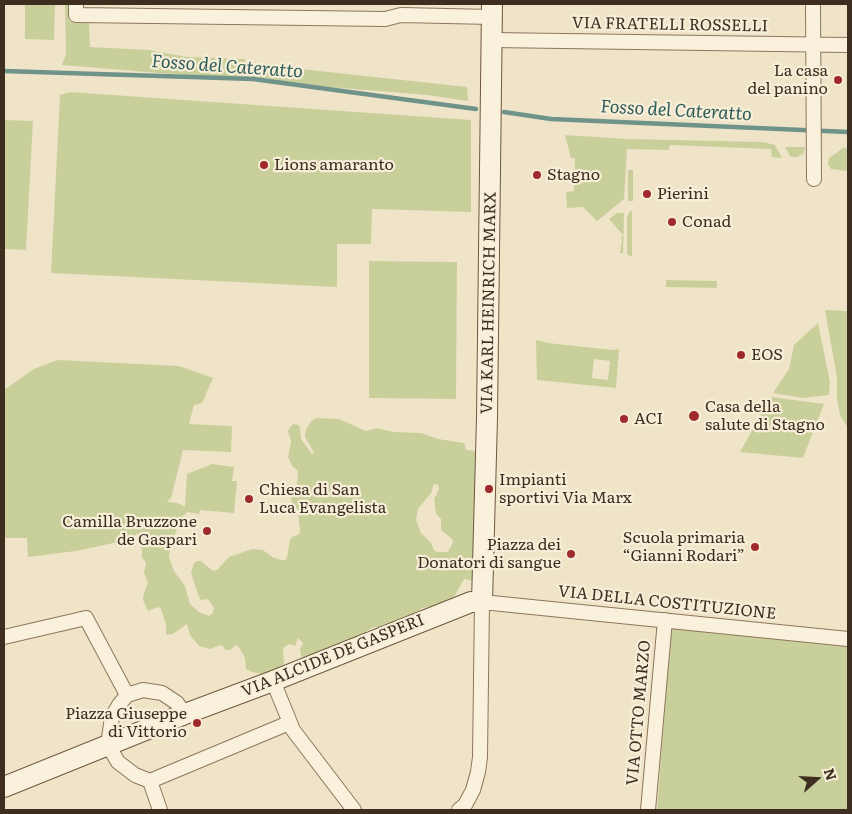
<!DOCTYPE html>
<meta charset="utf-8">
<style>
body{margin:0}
#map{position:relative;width:852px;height:814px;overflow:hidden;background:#f0e4c8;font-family:Literata,serif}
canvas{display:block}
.frame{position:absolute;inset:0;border:5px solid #3d2e20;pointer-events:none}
.north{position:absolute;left:792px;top:754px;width:50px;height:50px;-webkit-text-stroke:4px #f7eed8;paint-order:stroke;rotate:71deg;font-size:14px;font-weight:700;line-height:20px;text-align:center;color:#3d2e20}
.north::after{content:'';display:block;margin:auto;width:18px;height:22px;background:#3d2e20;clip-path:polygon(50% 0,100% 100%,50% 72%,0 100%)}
</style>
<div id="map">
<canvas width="852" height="814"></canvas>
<div class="frame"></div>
<div class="north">N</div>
</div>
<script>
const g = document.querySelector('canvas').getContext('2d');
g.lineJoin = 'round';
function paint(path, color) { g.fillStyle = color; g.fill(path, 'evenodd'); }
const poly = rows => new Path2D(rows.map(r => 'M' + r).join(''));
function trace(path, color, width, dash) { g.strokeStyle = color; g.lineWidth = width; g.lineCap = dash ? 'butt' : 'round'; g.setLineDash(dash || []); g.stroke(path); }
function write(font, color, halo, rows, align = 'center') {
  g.font = font + ' Literata,serif'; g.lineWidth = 4.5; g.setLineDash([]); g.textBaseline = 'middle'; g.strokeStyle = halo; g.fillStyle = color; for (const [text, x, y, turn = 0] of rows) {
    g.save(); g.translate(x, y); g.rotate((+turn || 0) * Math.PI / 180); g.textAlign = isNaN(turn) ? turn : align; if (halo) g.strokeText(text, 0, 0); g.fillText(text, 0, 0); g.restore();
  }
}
const green = poly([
 [25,4,55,4,54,40,25,39],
 [65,4,69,4,69,21,89,22,90,47,149,50,187,57,245,59,246,63,467,87,468,101,427,95,62,65,66,54],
 [70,92,471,120,471,212,372,209,371,244,337,244,337,287,51,273,60,95],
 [4,120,33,121,26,250,4,249],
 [565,135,627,139,763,142,775,145,782,158,772,157,771,149,670,145,669,150,627,149,624,199,597,221,583,207,567,208,566,192,574,191,575,158,571,158],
 [785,147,805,147,804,153,797,157,793,157,790,156],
 [843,148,848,148,848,171,831,169,828,164,829,158],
 [628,170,633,170,633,201,628,201],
 [630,211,632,211,632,257,627,254,627,217],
 [617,213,624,213,623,253,620,253,622,240,621,238,623,235,609,219],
 [369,261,457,262,456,399,369,398],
 [666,280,717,281,717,288,666,287],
 [825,310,848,311,848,428,840,415,837,399,837,377],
 [818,323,830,382,829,395,802,398,773,393,789,369,794,345],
 [536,340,548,343,612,350,619,349,616,388,537,380],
 [594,359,610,361,608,380,592,378],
 [58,360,179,366,213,378,202,403,194,405,189,424,232,426,231,452,183,450,171,498,167,502,177,503,185,507,187,474,212,464,234,467,232,481,237,481,234,513,200,510,199,514,187,512,180,519,170,550,169,557,174,571,185,586,190,604,199,612,209,616,212,614,214,608,208,599,201,600,199,597,191,573,194,563,197,561,201,561,213,571,217,570,229,557,252,549,263,550,274,558,281,560,285,560,287,558,290,540,292,537,299,534,300,531,298,510,292,504,291,497,293,490,297,485,298,471,292,466,288,457,291,442,288,431,291,426,294,424,298,425,300,427,301,439,312,454,314,452,305,437,306,430,311,421,317,418,339,419,366,431,377,428,394,432,421,433,438,439,464,443,466,450,474,451,482,460,478,582,464,579,450,604,422,608,417,613,406,617,386,629,374,627,368,630,359,637,311,662,301,656,300,649,303,643,298,638,295,646,289,644,283,648,284,663,282,666,278,671,267,675,252,672,246,669,245,658,239,647,236,645,230,650,226,650,221,645,210,649,199,646,190,635,187,624,173,634,166,635,166,624,161,609,158,607,148,611,143,600,144,593,148,583,144,573,146,563,142,557,142,550,137,533,132,539,76,551,28,557,27,538,4,538,4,390,34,369],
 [434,484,438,485,439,489,434,499,436,514,441,519,441,530,452,539,453,542,448,552,437,552,434,550,431,543,421,533,416,520,418,509,431,493],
 [771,397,824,404,803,458,740,452],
 [671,625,848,644,848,810,657,810]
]);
const stream = poly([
 [4,71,253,79,476,109],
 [504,112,551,119,848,132]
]);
const street = poly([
 [76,4,76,15,385,19,401,15,492,17],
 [813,4,814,179],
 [492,40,848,45],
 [4,637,86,618,127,695],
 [273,681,293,730,354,810],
 [185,714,177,703,162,693,143,690,127,695,119,705,112,717,108,745,118,762,135,775,150,781,289,723],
 [150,781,160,810],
 [459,810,465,805,473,790,478,772,480,757,482,602,848,639],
 [648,810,665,620]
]);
const secondary = poly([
 [4,787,185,714,273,681,471,602,482,602,487,418,492,4]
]);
const markers = [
 [838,80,5,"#9e2a2b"],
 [264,165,5,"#9e2a2b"],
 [537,175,5,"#9e2a2b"],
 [647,194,5,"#9e2a2b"],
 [672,222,5,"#9e2a2b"],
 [741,355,5,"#9e2a2b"],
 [694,416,6,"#9e2a2b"],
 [624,419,5,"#9e2a2b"],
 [489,489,5,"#9e2a2b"],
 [249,499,5,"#9e2a2b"],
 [207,531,5,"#9e2a2b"],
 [755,547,5,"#9e2a2b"],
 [571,554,5,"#9e2a2b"],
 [197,723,5,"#9e2a2b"]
];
const streetNames = [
 ["VIA FRATELLI ROSSELLI",670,25,1],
 ["VIA KARL HEINRICH MARX",489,303,-89],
 ["VIA DELLA COSTITUZIONE",667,603,6],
 ["VIA ALCIDE DE GASPERI",333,656,-22],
 ["VIA OTTO MARZO",639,713,-85]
];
const poiNames = [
 ["La casa",828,71,"right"],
 ["del panino",828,89,"right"],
 ["Lions amaranto",274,165],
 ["Stagno",547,175],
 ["Pierini",657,194],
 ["Conad",682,222],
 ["EOS",751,355],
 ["Casa della",705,407],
 ["salute di Stagno",705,425],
 ["ACI",634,419],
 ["Impianti",499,480],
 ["sportivi Via Marx",499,498],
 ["Chiesa di San",259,490],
 ["Luca Evangelista",259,508],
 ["Camilla Bruzzone",197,522,"right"],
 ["de Gaspari",197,540,"right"],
 ["Scuola primaria",745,538,"right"],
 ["“Gianni Rodari”",745,556,"right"],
 ["Piazza dei",561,545,"right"],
 ["Donatori di sangue",561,563,"right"],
 ["Piazza Giuseppe",187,714,"right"],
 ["di Vittorio",187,732,"right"]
];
const waterNames = [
 ["Fosso del Cateratto",227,67,4],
 ["Fosso del Cateratto",676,111,3]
];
paint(green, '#c9cf9b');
trace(stream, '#6f938a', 4.5);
trace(street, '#8d765c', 16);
trace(secondary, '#6f573f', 22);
trace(street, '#faf1dc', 14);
trace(secondary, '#faf1dc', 20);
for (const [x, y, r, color] of markers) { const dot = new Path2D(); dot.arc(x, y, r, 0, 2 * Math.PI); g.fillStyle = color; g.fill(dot); trace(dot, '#f7eed8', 2); }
write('16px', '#3d2e20', '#f7eed8', streetNames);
write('16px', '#3d2e20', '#f7eed8', poiNames, 'left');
write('italic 18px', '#2f5d5a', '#f7eed8', waterNames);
</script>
